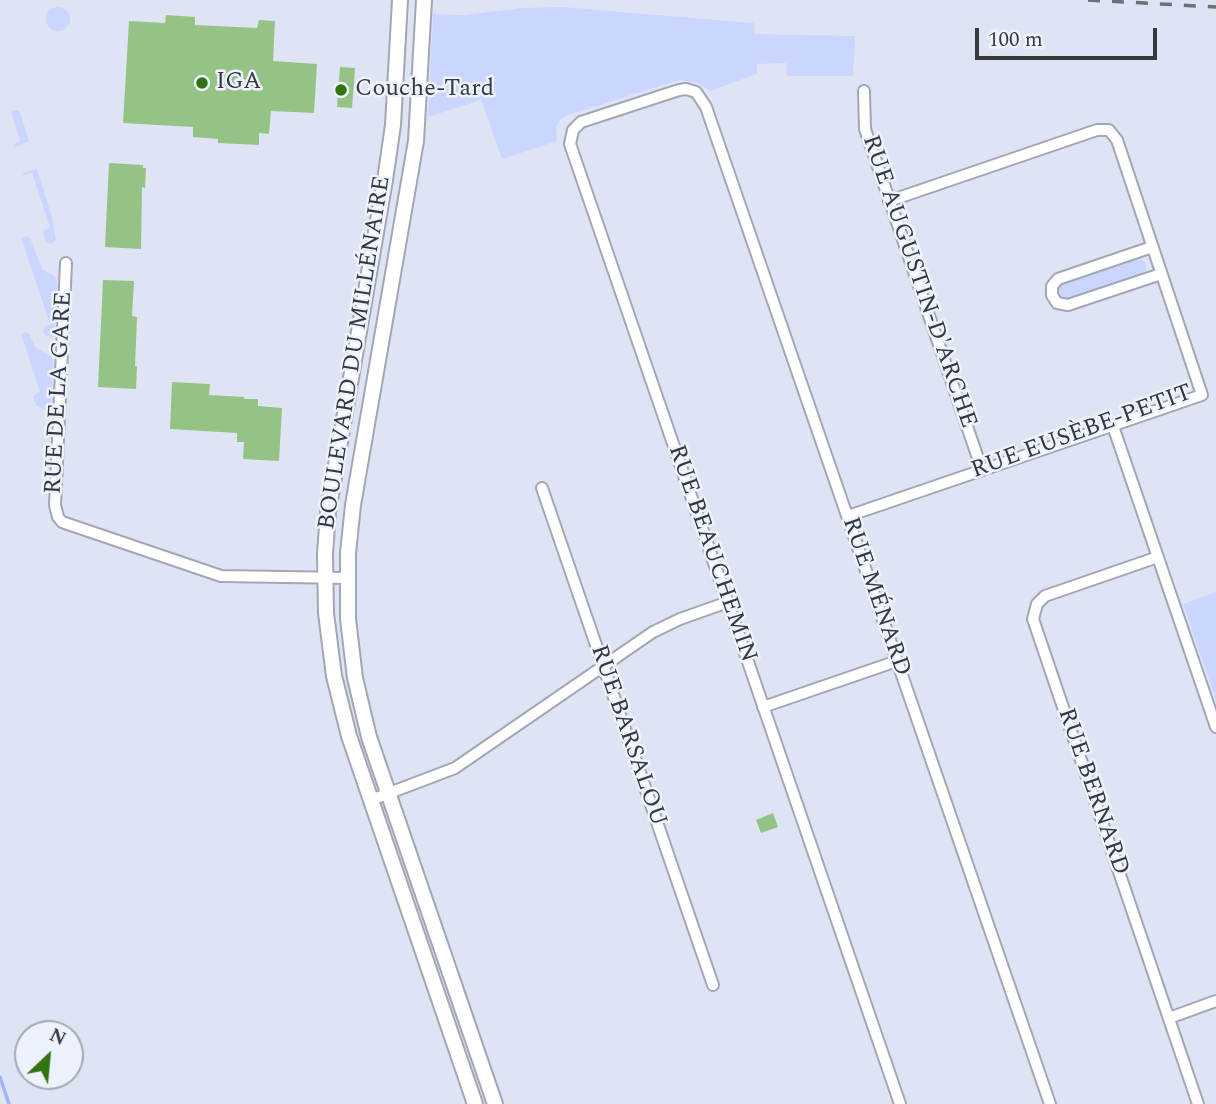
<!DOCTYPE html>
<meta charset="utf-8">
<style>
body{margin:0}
#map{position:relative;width:1216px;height:1104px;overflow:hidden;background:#dfe4f4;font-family:Spectral,serif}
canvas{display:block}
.north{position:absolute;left:14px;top:1020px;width:70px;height:70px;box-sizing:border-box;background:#eef2fe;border:2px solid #a4a8b1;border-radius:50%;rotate:26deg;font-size:19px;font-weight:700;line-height:28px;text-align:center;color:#36383e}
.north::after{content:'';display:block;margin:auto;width:24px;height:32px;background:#317411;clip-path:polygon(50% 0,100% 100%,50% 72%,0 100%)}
.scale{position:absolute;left:975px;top:28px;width:182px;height:32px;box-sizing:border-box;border:4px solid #36383e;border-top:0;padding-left:9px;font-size:21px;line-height:24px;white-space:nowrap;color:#36383e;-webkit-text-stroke:5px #eef2fe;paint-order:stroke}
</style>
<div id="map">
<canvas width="1216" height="1104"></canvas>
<div class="north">N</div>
<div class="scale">100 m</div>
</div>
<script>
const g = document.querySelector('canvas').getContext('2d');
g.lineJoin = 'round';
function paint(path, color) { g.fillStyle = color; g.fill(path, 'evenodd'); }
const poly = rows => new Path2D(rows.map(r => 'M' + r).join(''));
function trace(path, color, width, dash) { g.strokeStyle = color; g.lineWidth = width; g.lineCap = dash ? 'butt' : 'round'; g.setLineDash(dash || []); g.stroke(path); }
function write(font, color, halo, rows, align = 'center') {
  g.font = font + ' Spectral,serif'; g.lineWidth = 5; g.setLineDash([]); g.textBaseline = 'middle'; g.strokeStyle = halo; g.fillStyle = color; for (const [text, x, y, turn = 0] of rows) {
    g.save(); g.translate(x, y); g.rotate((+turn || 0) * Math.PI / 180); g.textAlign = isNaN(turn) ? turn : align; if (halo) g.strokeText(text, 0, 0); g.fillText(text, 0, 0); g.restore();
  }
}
const green = poly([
 [563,7,754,23,755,34,855,36,853,76,787,76,786,63,757,64,757,74,710,91,698,83,679,80,568,115,560,120,556,128,557,141,502,159,481,100,428,117,433,14,464,15,522,8],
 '46 19a12 12 0 1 1 24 0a12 12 0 1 1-24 0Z',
 [17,110,20,112,29,141,14,148,14,144,20,141,11,112],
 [37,169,52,217,56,240,52,244,46,242,43,233,44,230,50,227,32,173,24,175,22,173],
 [26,236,30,238,42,269,54,276,57,281,55,331,51,337,45,335,43,331,44,327,50,324,21,238],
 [1137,259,1143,260,1146,265,1146,270,1141,274,1068,299,1063,298,1059,294,1059,287,1063,284],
 [26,332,29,334,36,348,51,356,53,360,51,404,46,410,37,406,33,398,35,394,40,392,21,334],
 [1216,592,1216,700,1183,604]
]);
const stream = poly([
 [0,1077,9,1104]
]);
const building = poly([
 [166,15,195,17,195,25,257,28,259,20,275,21,273,61,317,64,314,113,271,111,269,134,259,133,259,145,218,143,218,139,193,137,193,127,123,123,129,21,165,23],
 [340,67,355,68,352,108,337,107],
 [109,163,143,165,143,168,146,168,145,188,142,187,141,249,105,247],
 [103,280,134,281,132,316,137,317,135,366,137,366,136,389,98,387],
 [172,382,210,384,209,395,244,397,244,399,258,399,258,406,282,408,279,461,243,459,244,442,237,442,237,433,170,429],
 [773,813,778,827,761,833,756,820]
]);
const street = poly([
 [864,91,865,129,982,470],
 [1152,247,1058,279,1052,286,1052,295,1057,303,1068,305,1161,274],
 [66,263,55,505,58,517,62,522,221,576,347,578],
 [1113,426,1216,727],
 [542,488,713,985],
 [848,516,1202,395,1117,140,1109,130,1097,130,889,201],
 [1158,557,1045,596,1037,604,1033,619,1198,1104],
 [763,707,897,661],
 [371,800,455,768,653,632,680,619,728,602],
 [1169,1018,1216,1001],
 [900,1104,570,144,573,130,581,122,679,90,686,89,696,92,706,107,1050,1104]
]);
const secondary = poly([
 [400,0,393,125,385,180,328,512,325,554,326,613,334,676,349,736,475,1104],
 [424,0,416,141,353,505,348,553,348,619,355,678,369,737,495,1104]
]);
const rail = poly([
 [1088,0,1216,7]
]);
const markers = [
 [202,83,7,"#317411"],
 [341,90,7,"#317411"]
];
const poiNames = [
 ["IGA",216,83],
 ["Couche-Tard",355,90]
];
const streetNames = [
 ["RUE AUGUSTIN-D'ARCHE",918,282,71],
 ["BOULEVARD DU MILLÉNAIRE",356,353,-81],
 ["RUE DE LA GARE",60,393,-87],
 ["RUE EUSÈBE-PETIT",1082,433,-20],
 ["RUE BEAUCHEMIN",711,554,71],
 ["RUE MÉNARD",875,597,71],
 ["RUE BARSALOU",627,736,71],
 ["RUE BERNARD",1092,792,71]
];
paint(green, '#cad6ff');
trace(stream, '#a2b5f8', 3.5);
paint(building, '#94c385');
trace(street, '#a2a6b5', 14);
trace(secondary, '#a2a6b5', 18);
trace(street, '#fff', 10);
trace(secondary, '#fff', 14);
trace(rail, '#6d7079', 3.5, [12, 12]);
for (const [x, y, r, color] of markers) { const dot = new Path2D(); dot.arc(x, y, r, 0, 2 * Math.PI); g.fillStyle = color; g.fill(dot); trace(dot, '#eef2fe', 2.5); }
write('24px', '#36383e', '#eef2fe', poiNames, 'left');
write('24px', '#36383e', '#eef2fe', streetNames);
</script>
